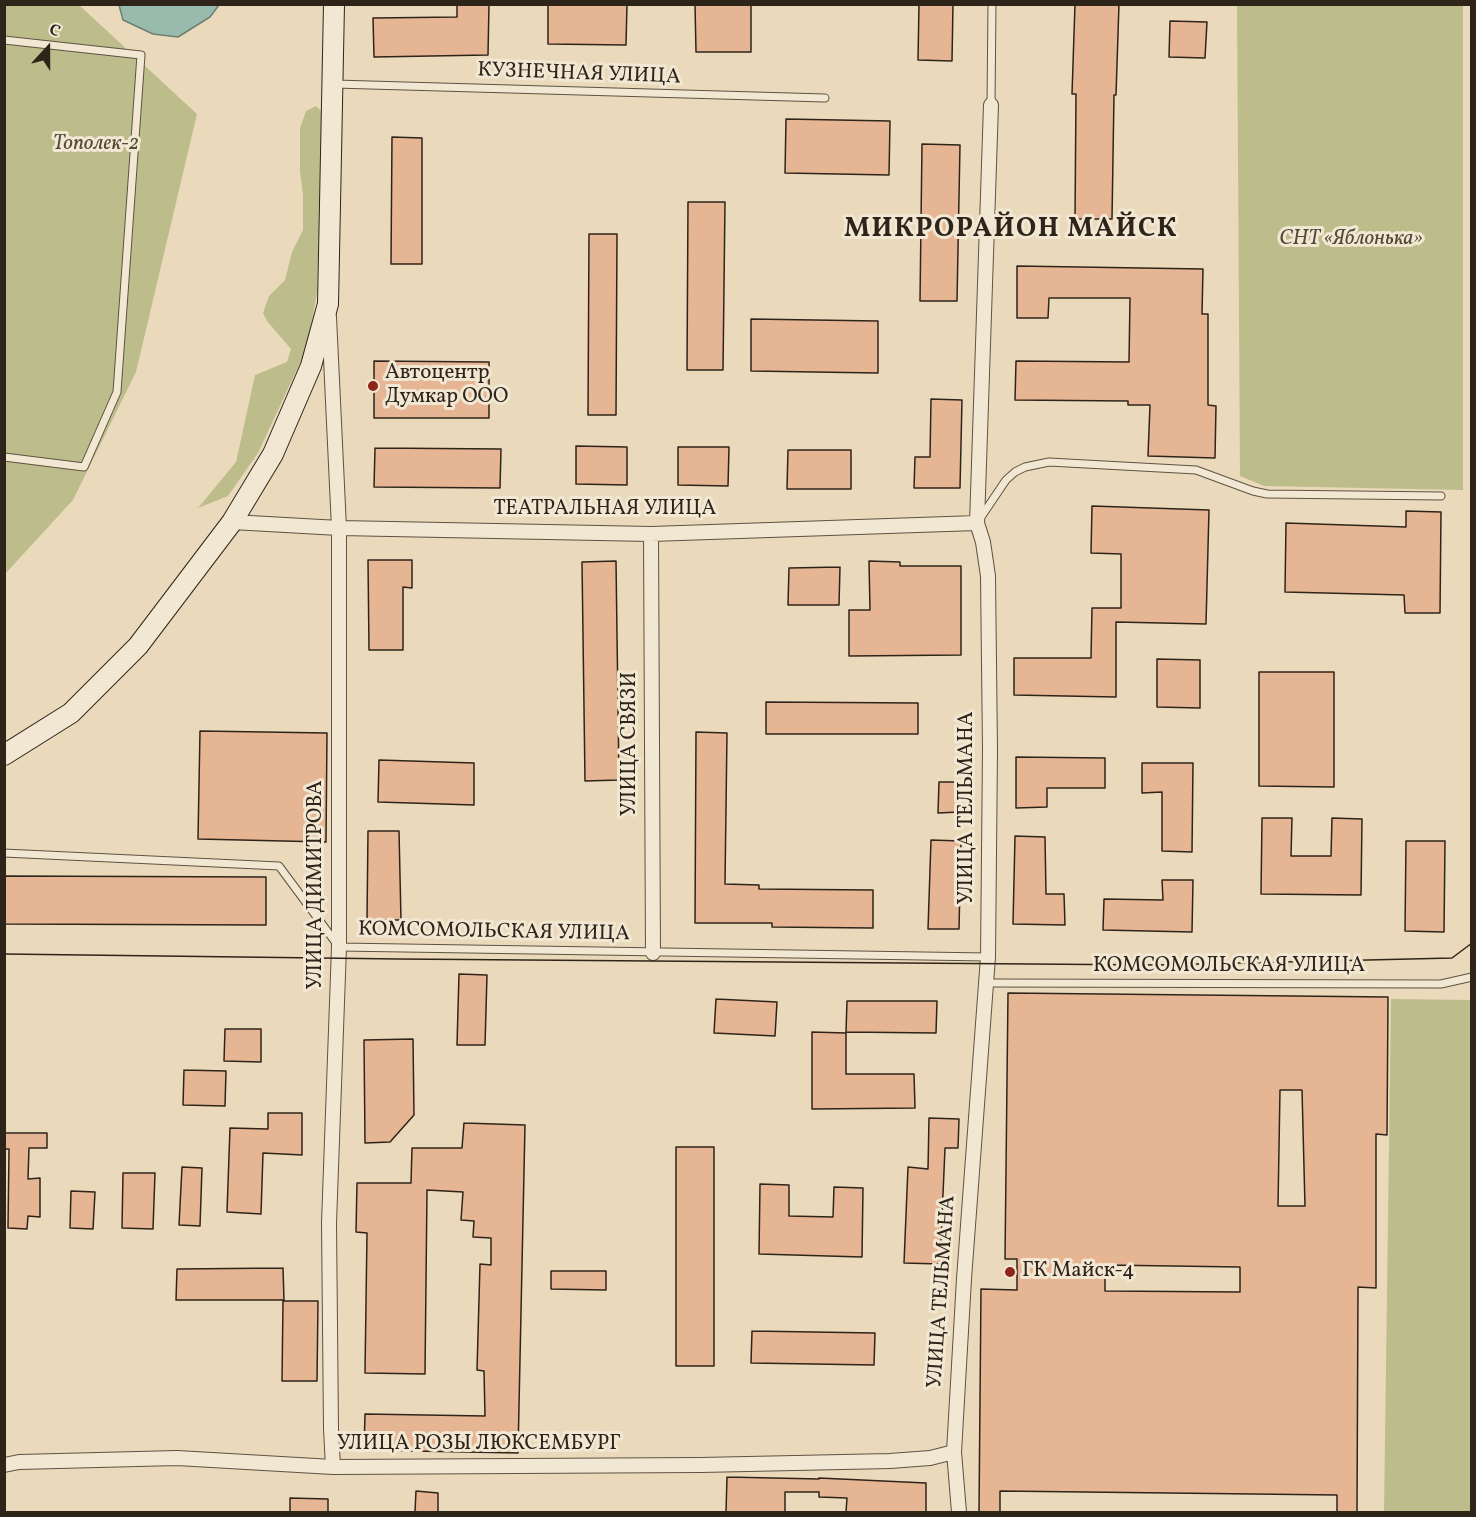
<!DOCTYPE html>
<meta charset="utf-8">
<style>
body{margin:0}
#map{position:relative;width:1476px;height:1517px;overflow:hidden;background:#eadabb;font-family:Vollkorn,serif}
canvas{display:block}
.frame{position:absolute;inset:0;border:6px solid #2f241a;pointer-events:none}
.north{position:absolute;left:18px;top:18px;width:60px;height:60px;-webkit-text-stroke:4px #f1e7d3;paint-order:stroke;rotate:21deg;font-size:16px;font-weight:700;line-height:24px;text-align:center;color:#2f241a}
.north::after{content:'';display:block;margin:auto;width:21px;height:27px;background:#2f241a;clip-path:polygon(50% 0,100% 100%,50% 72%,0 100%)}
</style>
<div id="map">
<canvas width="1476" height="1517"></canvas>
<div class="frame"></div>
<div class="north">С</div>
</div>
<script>
const g = document.querySelector('canvas').getContext('2d');
g.lineJoin = 'round';
function paint(path, color) { g.fillStyle = color; g.fill(path, 'evenodd'); }
const poly = rows => new Path2D(rows.map(r => 'M' + r).join(''));
function trace(path, color, width, dash) { g.strokeStyle = color; g.lineWidth = width; g.lineCap = dash ? 'butt' : 'round'; g.setLineDash(dash || []); g.stroke(path); }
function write(font, color, halo, rows, align = 'center') {
  g.font = font + ' Vollkorn,serif'; g.lineWidth = 6; g.setLineDash([]); g.textBaseline = 'middle'; g.strokeStyle = halo; g.fillStyle = color; for (const [text, x, y, turn = 0] of rows) {
    g.save(); g.translate(x, y); g.rotate((+turn || 0) * Math.PI / 180); g.textAlign = isNaN(turn) ? turn : align; if (halo) g.strokeText(text, 0, 0); g.fillText(text, 0, 0); g.restore();
  }
}
const green = poly([
 [5,5,79,5,197,114,136,372,73,500,5,574],
 [1237,5,1463,5,1463,490,1264,486,1240,476],
 [316,106,327,117,320,198,317,293,307,348,258,453,228,496,198,508,236,462,255,375,287,362,291,349,267,321,263,313,269,296,285,280,292,252,303,230,303,195,300,171,300,128,306,111],
 [1391,999,1471,1000,1471,1512,1384,1512]
]);
const water = poly([
 [119,5,119,4,219,5,210,17,178,37,153,34,123,20,119,5]
]);
const building = poly([
 [457,4,489,4,488,55,374,57,373,18,457,17,457,4],
 [548,4,627,4,626,45,548,44,548,4],
 [695,4,751,4,751,52,696,52,695,4],
 [919,4,953,4,952,61,918,60,919,4],
 [1075,4,1119,4,1116,95,1114,95,1112,219,1075,219,1076,94,1072,94,1075,4],
 [1170,21,1207,22,1205,58,1169,57,1170,21],
 [786,119,890,121,889,175,785,173,786,119],
 [392,137,422,138,422,264,391,264,392,137],
 [922,144,960,145,957,301,920,301,922,144],
 [688,202,725,202,723,370,687,370,688,202],
 [589,234,617,234,616,415,588,415,589,234],
 [1017,266,1203,269,1202,314,1208,314,1208,405,1216,406,1215,458,1148,456,1150,405,1128,405,1128,401,1015,400,1016,361,1129,362,1130,298,1049,298,1048,318,1017,318,1017,266],
 [751,319,878,321,878,373,751,371,751,319],
 [374,361,489,362,489,418,374,418,374,361],
 [931,399,962,400,960,488,914,488,915,457,930,457,931,399],
 [576,446,627,447,627,485,576,484,576,446],
 [678,447,729,447,728,486,678,485,678,447],
 [375,448,501,449,500,488,374,487,375,448],
 [788,450,851,450,851,489,787,489,788,450],
 [1092,506,1209,510,1206,624,1116,622,1116,697,1014,695,1014,658,1091,658,1092,608,1121,608,1121,554,1091,553,1092,506],
 [1406,511,1441,512,1440,613,1405,613,1404,595,1285,592,1286,523,1406,527,1406,511],
 [368,560,412,560,412,588,403,587,403,650,369,650,368,560],
 [616,561,619,780,585,781,582,562,616,561],
 [869,561,900,562,900,566,961,566,961,655,849,656,849,610,870,610,869,561],
 [840,567,839,605,788,605,789,568,840,567],
 [1157,659,1200,660,1200,708,1157,707,1157,659],
 [1259,672,1334,672,1334,787,1259,786,1259,672],
 [766,702,918,703,918,734,766,734,766,702],
 [200,731,327,733,326,842,198,839,200,731],
 [696,732,727,733,725,884,759,885,759,889,873,890,873,928,772,927,772,923,695,923,696,732],
 [1016,757,1105,758,1105,788,1047,788,1047,807,1016,808,1016,757],
 [379,760,474,763,474,805,378,802,379,760],
 [1142,763,1193,763,1192,852,1162,851,1162,792,1142,793,1142,763],
 [939,782,960,782,959,812,938,813,939,782],
 [1262,818,1292,818,1291,856,1331,856,1332,818,1362,819,1361,895,1261,894,1262,818],
 [368,831,399,831,401,920,367,920,368,831],
 [1015,836,1045,837,1046,894,1064,894,1065,925,1013,924,1015,836],
 [931,840,961,841,959,929,928,929,931,840],
 [1406,841,1445,841,1444,932,1405,931,1406,841],
 [4,876,266,877,266,925,4,924,4,876],
 [1162,880,1193,880,1192,932,1103,930,1104,899,1163,900,1162,880],
 [459,974,487,975,485,1045,457,1045,459,974],
 [1008,993,1388,997,1387,1135,1376,1134,1376,1288,1358,1287,1357,1512,1337,1512,1337,1495,1000,1491,1000,1512,979,1512,981,1289,1017,1290,1017,1259,1005,1259,1008,993],
 [1280,1090,1302,1090,1305,1206,1278,1206,1280,1090],
 [1105,1265,1240,1267,1240,1292,1105,1291,1105,1265],
 [716,999,777,1002,775,1036,714,1033,716,999],
 [847,1001,937,1001,936,1033,846,1032,847,1001],
 [225,1029,261,1029,261,1062,224,1061,225,1029],
 [812,1032,846,1033,846,1074,914,1074,915,1108,812,1109,812,1032],
 [413,1039,414,1115,390,1142,365,1143,364,1040,413,1039],
 [184,1070,226,1071,225,1106,183,1105,184,1070],
 [268,1113,302,1113,302,1155,263,1153,261,1214,227,1212,230,1128,268,1129,268,1113],
 [929,1118,959,1119,958,1148,945,1148,940,1264,904,1263,908,1167,928,1169,929,1118],
 [464,1123,525,1125,518,1453,364,1450,365,1414,485,1416,484,1371,477,1370,480,1264,491,1265,491,1238,473,1237,474,1221,461,1220,463,1192,427,1190,425,1374,365,1373,367,1233,356,1232,357,1183,411,1183,412,1148,462,1148,464,1123],
 [4,1133,47,1133,47,1148,29,1148,28,1179,40,1178,40,1217,28,1216,27,1229,8,1228,9,1149,4,1149,4,1133],
 [676,1147,714,1147,714,1366,676,1366,676,1147],
 [182,1167,202,1168,200,1226,179,1225,182,1167],
 [123,1173,155,1173,153,1229,122,1228,123,1173],
 [760,1184,789,1185,789,1216,833,1217,834,1187,863,1188,862,1257,759,1254,760,1184],
 [71,1191,95,1192,93,1229,70,1228,71,1191],
 [283,1268,284,1300,176,1300,177,1269,283,1268],
 [551,1271,606,1271,606,1290,551,1289,551,1271],
 [283,1301,318,1301,317,1381,282,1381,283,1301],
 [752,1331,875,1333,874,1365,751,1363,752,1331],
 [727,1477,819,1479,819,1478,926,1483,926,1512,846,1512,847,1498,819,1497,819,1492,785,1492,785,1512,726,1512,727,1477],
 [416,1491,438,1493,438,1512,415,1512,416,1491],
 [290,1498,328,1499,328,1512,290,1512,290,1498]
]);
const lane = poly([
 [4,40,141,55,117,392,84,467,4,457],
 [335,84,825,98],
 [991,105,992,4],
 [979,520,1006,480,1015,472,1025,467,1049,462,1196,470,1253,491,1267,494,1441,496],
 [4,853,279,866,339,947,988,957],
 [986,983,1441,984,1472,977]
]);
const street = poly([
 [329,317,339,528,339,947,329,1223,331,1429,333,1467],
 [232,522,339,528,651,534,977,523],
 [651,534,653,953],
 [4,1465,19,1462,177,1458,333,1467,700,1465,890,1461,930,1458,954,1452],
 [959,1512,954,1452,964,1279,988,957,990,750,988,576,983,542,977,523,991,105]
]);
const secondary = poly([
 [4,755,71,713,138,646,232,522,273,454,311,366,328,304,334,4]
]);
const tram = poly([
 [4,954,399,959,1157,965,1452,958,1472,943]
]);
const markers = [
 [373,386,6,"#8f2418"],
 [1010,1272,6,"#8f2418"]
];
const streetNames = [
 ["КУЗНЕЧНАЯ УЛИЦА",579,75,2],
 ["ТЕАТРАЛЬНАЯ УЛИЦА",605,510],
 ["УЛИЦА СВЯЗИ",631,744,-90],
 ["УЛИЦА ТЕЛЬМАНА",968,808,-90],
 ["УЛИЦА ДИМИТРОВА",317,885,-90],
 ["КОМСОМОЛЬСКАЯ УЛИЦА",494,933,1],
 ["КОМСОМОЛЬСКАЯ УЛИЦА",1229,967],
 ["УЛИЦА ТЕЛЬМАНА",943,1292,-86],
 ["УЛИЦА РОЗЫ ЛЮКСЕМБУРГ",479,1445]
];
const parkNames = [
 ["Тополек-2",96,145],
 ["СНТ «Яблонька»",1351,240]
];
const poiNames = [
 ["Автоцентр",385,374],
 ["Думкар ООО",385,398],
 ["ГК Майск-4",1022,1272]
];
const districtNames = [
 ["МИКРОРАЙОН МАЙСК",1011,231]
];
paint(green, '#bdbd8c');
paint(water, '#98bbad');
trace(water, '#6e7f72', 1.5);
paint(building, '#e6b594');
trace(building, '#2f241a', 1.5);
trace(lane, '#5e5242', 9);
trace(street, '#5e5242', 16);
trace(secondary, '#2f241a', 22);
trace(lane, '#f1e7d3', 7);
trace(street, '#f1e7d3', 14);
trace(secondary, '#f1e7d3', 20);
trace(tram, '#2f241a', 1.5);
for (const [x, y, r, color] of markers) { const dot = new Path2D(); dot.arc(x, y, r, 0, 2 * Math.PI); g.fillStyle = color; g.fill(dot); trace(dot, '#f1e7d3', 2); }
write('21px', '#2f241a', '#f1e7d3', streetNames);
write('italic 21px', '#524a36', '#f1e7d3', parkNames);
write('21px', '#2f241a', '#f1e7d3', poiNames, 'left');
g.letterSpacing = '1.5px';
write('bold 27px', '#2f241a', '#f1e7d3', districtNames);
g.letterSpacing = '0px';
</script>
